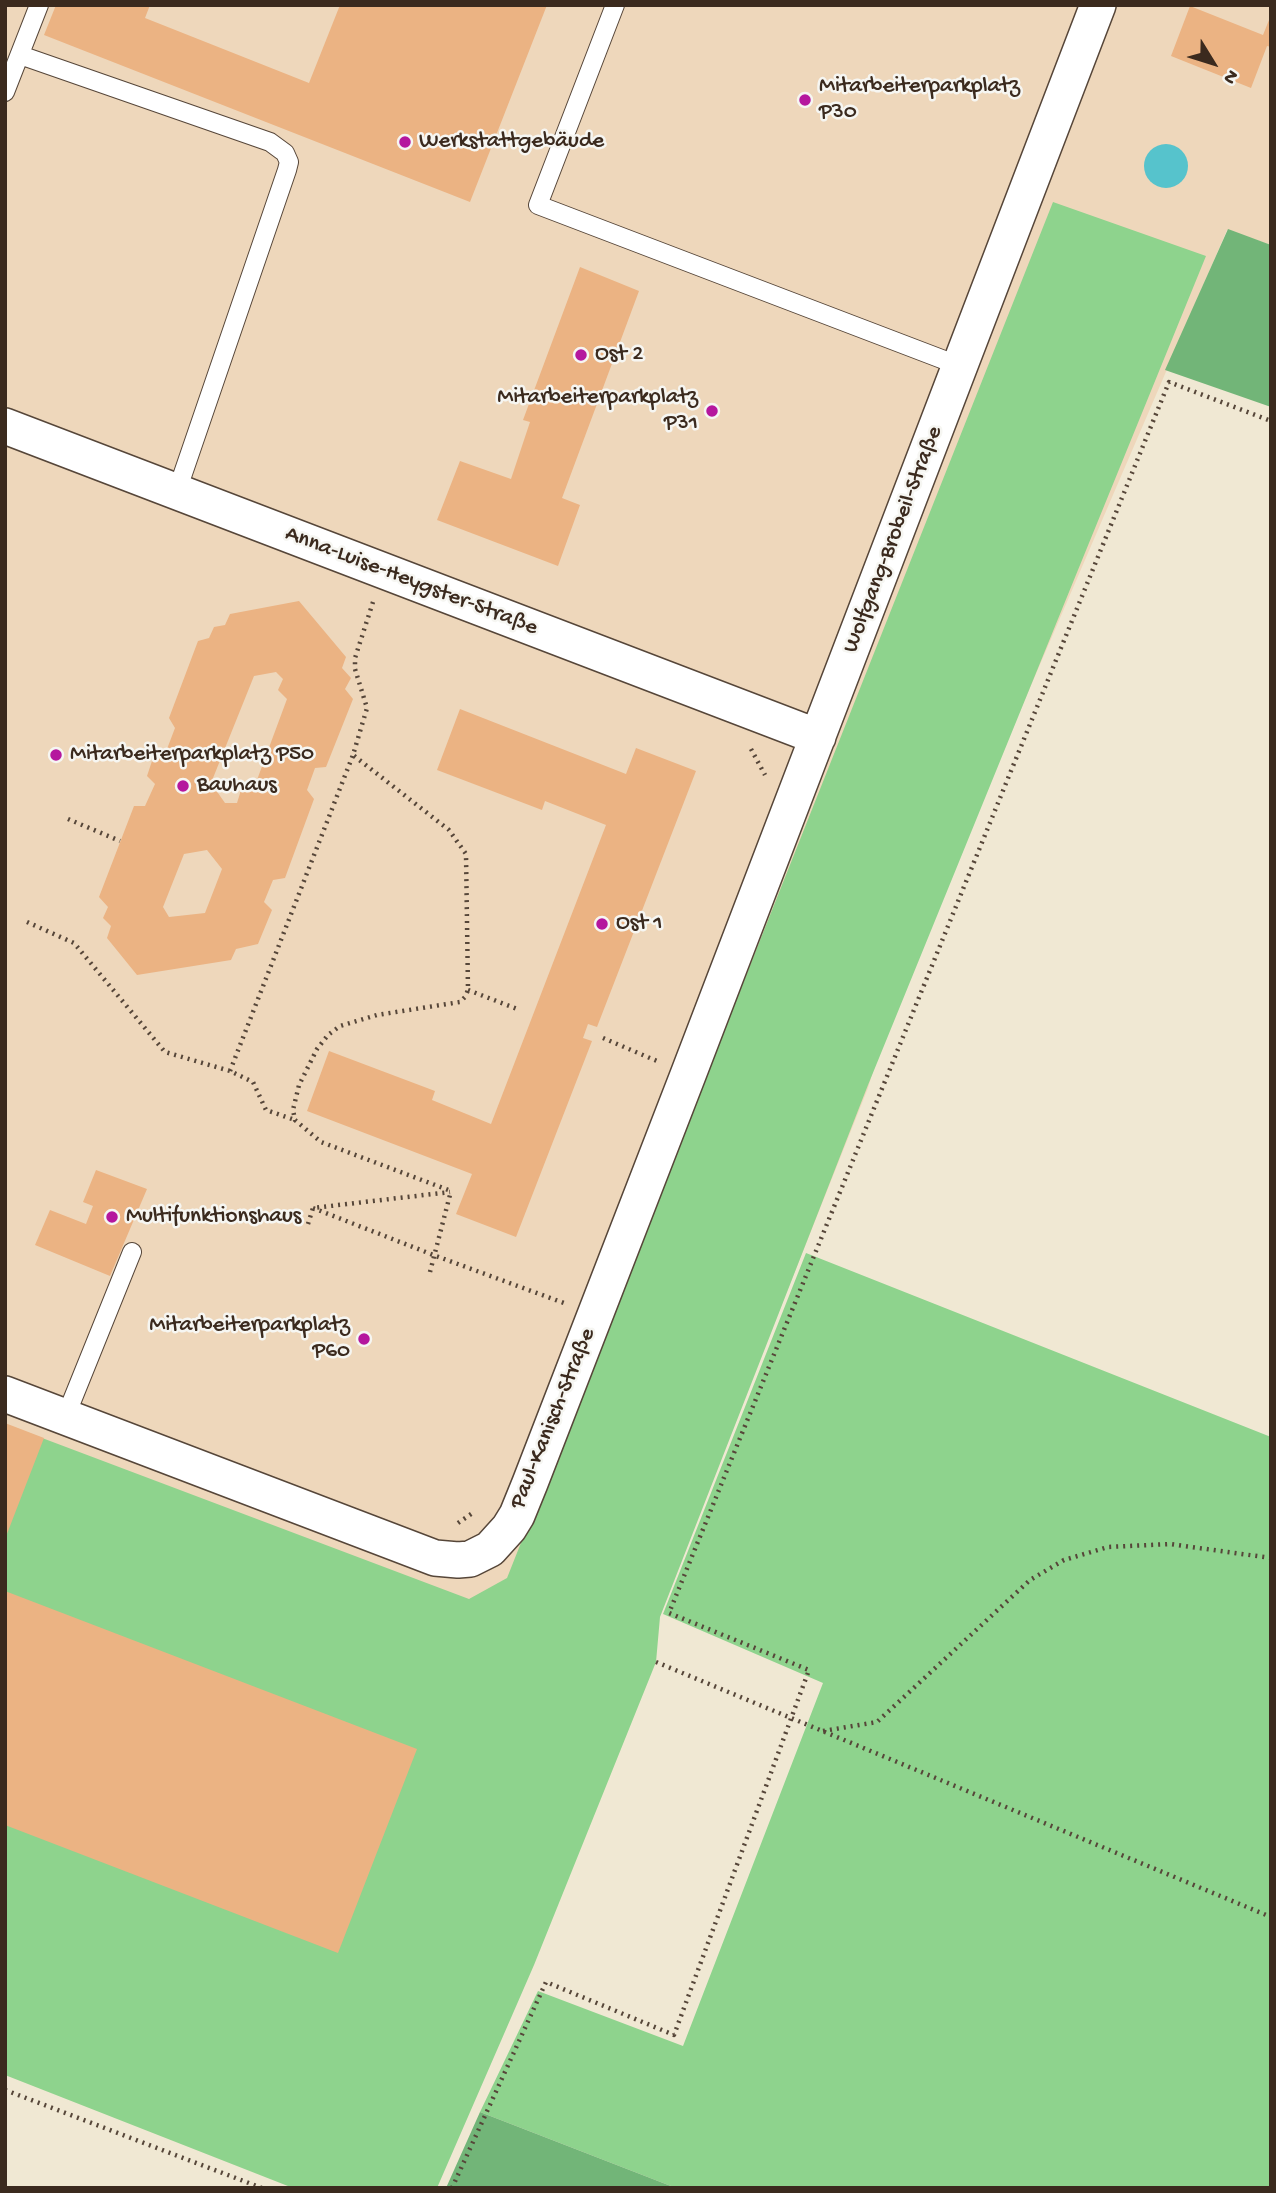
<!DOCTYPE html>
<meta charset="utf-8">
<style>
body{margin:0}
#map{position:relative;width:1276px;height:2193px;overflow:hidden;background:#f0e8d3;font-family:"Gochi Hand",sans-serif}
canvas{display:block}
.frame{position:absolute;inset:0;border:7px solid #3b2a1e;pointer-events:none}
.north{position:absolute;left:1178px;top:28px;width:70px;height:70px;-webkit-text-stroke:5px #f6f6f2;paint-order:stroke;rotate:128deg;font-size:19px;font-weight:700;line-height:28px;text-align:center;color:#3b2a1e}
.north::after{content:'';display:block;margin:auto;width:24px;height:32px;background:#3b2a1e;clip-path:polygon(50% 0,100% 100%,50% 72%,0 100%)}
</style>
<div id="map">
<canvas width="1276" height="2193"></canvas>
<div class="frame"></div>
<div class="north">N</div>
</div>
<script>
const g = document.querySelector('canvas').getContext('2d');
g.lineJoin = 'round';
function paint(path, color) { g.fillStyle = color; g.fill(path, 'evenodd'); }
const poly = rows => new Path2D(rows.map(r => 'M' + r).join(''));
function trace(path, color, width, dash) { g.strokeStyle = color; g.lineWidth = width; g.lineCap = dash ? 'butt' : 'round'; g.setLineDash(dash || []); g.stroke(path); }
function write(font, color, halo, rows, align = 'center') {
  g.font = font + ' "Gochi Hand",sans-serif'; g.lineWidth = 5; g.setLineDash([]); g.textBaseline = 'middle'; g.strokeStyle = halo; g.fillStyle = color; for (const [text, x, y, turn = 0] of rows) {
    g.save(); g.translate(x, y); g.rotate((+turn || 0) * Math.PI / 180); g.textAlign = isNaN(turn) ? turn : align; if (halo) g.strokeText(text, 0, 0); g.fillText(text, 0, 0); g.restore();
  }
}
const built = poly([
 [5,5,1271,5,1271,245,1227,230,890,1013,868,1088,430,2188,5,2074]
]);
const green = poly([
 [1053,202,1206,256,868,1085,660,1617,656,1662,534,1965,437,2188,293,2188,5,2075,5,1424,469,1599,507,1578],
 [806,1253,1271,1437,1271,2188,676,2188,480,2112,538,1991,683,2046,823,1683,663,1614]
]);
const forest = poly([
 [1228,229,1271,245,1271,407,1165,370],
 [480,2112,676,2188,446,2188]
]);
const water = poly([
 '1144 166a22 22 0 1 1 44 0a22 22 0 1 1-44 0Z'
]);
const building = poly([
 [56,5,150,5,145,18,309,83,340,5,547,5,470,202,44,35],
 [1190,6,1263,35,1271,15,1271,47,1267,46,1251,88,1171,56],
 [580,267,639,291,562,498,580,505,558,566,437,520,460,461,511,479,530,422,523,420],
 [299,601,346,657,342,668,351,678,345,689,353,699,326,767,315,768,307,790,314,799,285,878,273,880,264,902,272,910,258,944,236,949,231,960,137,975,107,938,111,926,103,918,108,907,99,897,134,806,145,806,155,784,147,776,155,752,167,749,175,728,169,718,198,641,209,638,214,627,225,625,230,614],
 [276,672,283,679,278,690,287,699,254,788,241,790,237,803,225,803,211,783,254,676],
 [207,850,222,869,205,913,169,917,163,907,184,854],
 [460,709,626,774,636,748,696,771,597,1027,588,1024,583,1038,592,1041,516,1237,456,1214,472,1174,307,1111,329,1051,435,1091,432,1100,491,1124,606,825,545,801,542,810,437,770],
 [96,1170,147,1189,110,1276,35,1245,50,1210,86,1224,93,1206,83,1202],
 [5,1423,44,1438,5,1539],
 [5,1591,417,1749,338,1953,5,1825]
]);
const path = poly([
 [373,602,355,658,355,669,367,708,353,755,449,830,466,854,468,990,465,997,460,1002,377,1015,340,1026,328,1035,317,1049,299,1085,293,1110,295,1120,321,1142,451,1191],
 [751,749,765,775],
 [68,819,120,841],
 [27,922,74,943,165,1052,230,1071,253,1082,266,1110,295,1120],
 [468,990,520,1010],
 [603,1038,657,1061],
 [230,1071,353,755],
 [313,1208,436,1256,564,1303],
 [308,1224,313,1208,450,1192],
 [430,1272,451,1191],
 [458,1523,474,1512],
 [656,1662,1271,1917],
 [823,1731,877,1722,1030,1580,1064,1560,1108,1547,1170,1544,1271,1558],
 [5,2090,262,2188],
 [452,2188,546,1982,674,2035,809,1670,669,1613,1169,382,1271,421]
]);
const lane = poly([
 [615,5,538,205,960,366],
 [20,55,270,142,285,153,289,162,287,170,177,491],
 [5,92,39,5],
 [65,1418,132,1252]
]);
const street = poly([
 [5,426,818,737],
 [5,1394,435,1558,458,1560,470,1559,490,1549,509,1528,517,1515,530,1483,688,1075,1098,5]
]);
const markers = [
 [805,100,7,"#b5179e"],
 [405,142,7,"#b5179e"],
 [581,355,7,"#b5179e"],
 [712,411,7,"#b5179e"],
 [56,755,7,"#b5179e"],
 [183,786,7,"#b5179e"],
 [602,924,7,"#b5179e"],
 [112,1217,7,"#b5179e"],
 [364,1339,7,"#b5179e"]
];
const poiNames = [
 ["Mitarbeiterparkplatz",819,87],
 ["P30",819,113],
 ["Werkstattgebäude",419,142],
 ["Ost 2",595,355],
 ["Mitarbeiterparkplatz",698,398,"right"],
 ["P31",698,424,"right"],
 ["Mitarbeiterparkplatz P50",70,755],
 ["Bauhaus",197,786],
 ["Ost 1",616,924],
 ["Multifunktionshaus",126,1217],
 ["Mitarbeiterparkplatz",350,1326,"right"],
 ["P60",350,1352,"right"]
];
const streetNames = [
 ["Wolfgang-Brobeil-Straße",894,540,-69],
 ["Anna-Luise-Heygster-Straße",411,582,21],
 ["Paul-Kanisch-Straße",554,1419,-68]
];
paint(built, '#eed7bb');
paint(green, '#8ed38d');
paint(forest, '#72b578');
paint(water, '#56c3cc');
paint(building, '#ebb383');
trace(lane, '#564639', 20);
trace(street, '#564639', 38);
trace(path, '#564639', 4.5, [2, 5]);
trace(lane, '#fff', 18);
trace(street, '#fff', 35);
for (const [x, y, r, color] of markers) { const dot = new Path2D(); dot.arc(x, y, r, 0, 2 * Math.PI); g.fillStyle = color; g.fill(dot); trace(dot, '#f6f6f2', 2.5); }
write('23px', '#3b2a1e', '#f6f6f2', poiNames, 'left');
write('23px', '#3b2a1e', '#f6f6f2', streetNames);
</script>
